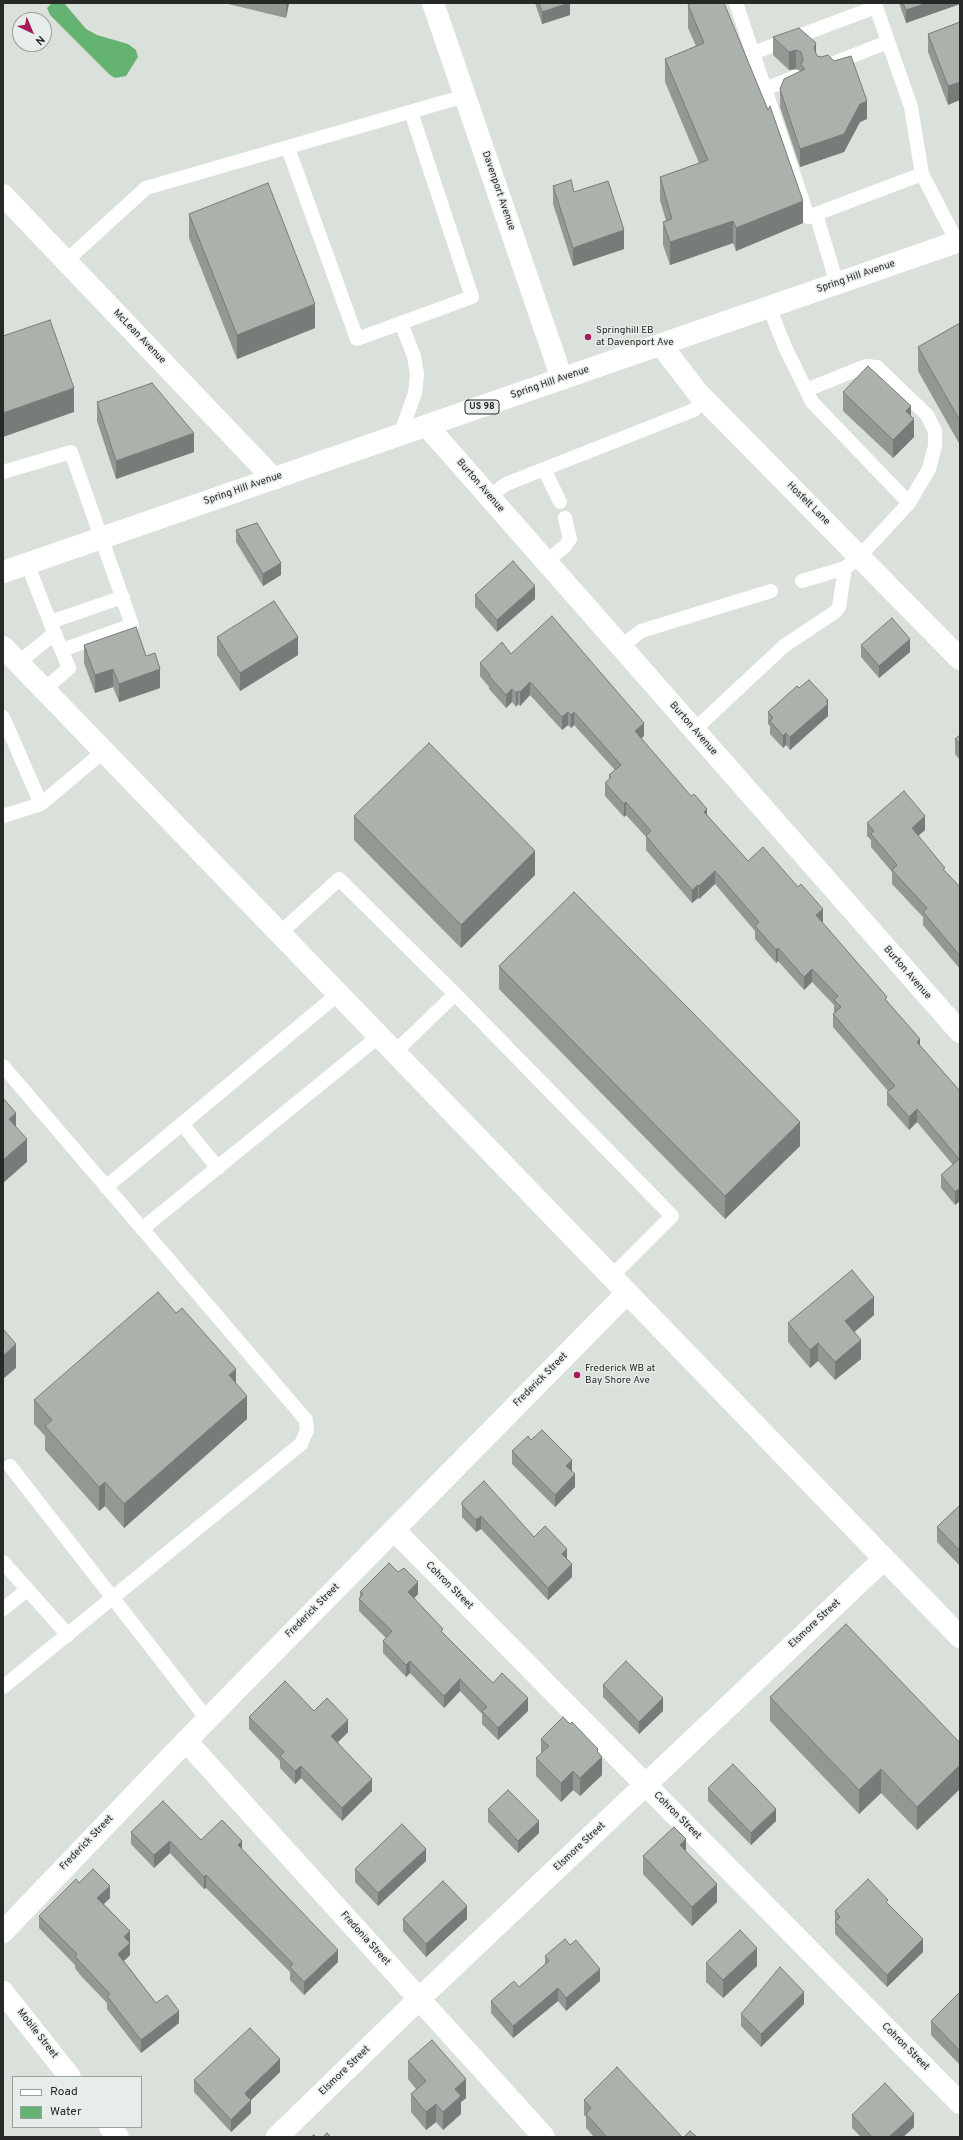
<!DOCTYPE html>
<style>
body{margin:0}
#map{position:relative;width:963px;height:2140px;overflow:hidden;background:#dae0da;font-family:Overpass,sans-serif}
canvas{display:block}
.frame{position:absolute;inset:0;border:4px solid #272927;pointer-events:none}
.legend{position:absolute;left:12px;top:2076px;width:130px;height:52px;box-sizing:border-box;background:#e7ede8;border:1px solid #9a9f9b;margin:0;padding:5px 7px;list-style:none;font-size:12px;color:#272927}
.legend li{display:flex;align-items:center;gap:8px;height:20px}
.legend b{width:20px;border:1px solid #9a9f9b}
.north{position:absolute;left:12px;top:12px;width:40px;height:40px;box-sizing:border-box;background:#e7ede8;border:1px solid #9a9f9b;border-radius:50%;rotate:136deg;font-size:11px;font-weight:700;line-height:16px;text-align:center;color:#272927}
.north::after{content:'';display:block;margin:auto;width:14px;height:18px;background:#a81a59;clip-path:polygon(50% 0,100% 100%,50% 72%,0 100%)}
</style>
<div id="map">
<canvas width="963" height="2140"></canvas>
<div class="frame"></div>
<ul class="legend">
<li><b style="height:5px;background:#fff"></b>Road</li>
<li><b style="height:11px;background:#64b372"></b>Water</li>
</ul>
<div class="north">N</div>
</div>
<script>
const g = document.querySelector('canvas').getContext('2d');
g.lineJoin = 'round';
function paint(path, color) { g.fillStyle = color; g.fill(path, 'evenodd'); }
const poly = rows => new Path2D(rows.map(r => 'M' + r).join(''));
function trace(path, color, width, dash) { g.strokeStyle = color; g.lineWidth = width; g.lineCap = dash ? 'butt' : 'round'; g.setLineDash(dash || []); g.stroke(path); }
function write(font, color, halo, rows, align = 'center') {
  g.font = font + ' Overpass,sans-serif'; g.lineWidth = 3; g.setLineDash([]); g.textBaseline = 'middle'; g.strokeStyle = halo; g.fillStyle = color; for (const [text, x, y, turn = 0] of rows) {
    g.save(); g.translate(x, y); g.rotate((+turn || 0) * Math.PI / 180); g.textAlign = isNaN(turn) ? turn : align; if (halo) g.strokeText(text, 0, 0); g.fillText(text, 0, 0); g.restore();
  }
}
const water = poly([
 [52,3,64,3,86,29,97,35,128,44,136,50,138,57,126,76,115,78,110,75,50,15,47,8]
]);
const service = poly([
 [736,3,808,217,922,174,957,242],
 [753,53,876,7,911,107,922,174],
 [834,63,888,42],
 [765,89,795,77],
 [288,148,357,339,472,297,411,112],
 [816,214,837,284],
 [66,261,146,188,465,96],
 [806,390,866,366,877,367,927,415,935,431,935,446,929,469,909,503],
 [400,435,415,393,417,374,414,356,401,323],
 [544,469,560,502],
 [3,472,71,452,132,625,62,650],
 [489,497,506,484,694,410,704,399],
 [546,562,565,546,570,539,565,518],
 [27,563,50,622],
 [802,581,845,568],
 [621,647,641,631,771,591],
 [18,663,55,633],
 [44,690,69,668,50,622,123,597],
 [3,717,41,804,104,751],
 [694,730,784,646,835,612,839,607,845,568,859,557,909,503,812,402,785,347,769,307],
 [3,816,41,804],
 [279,934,339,879,455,994,394,1053],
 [455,994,672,1216,611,1277],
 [3,1066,306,1420,307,1430,301,1444,3,1687],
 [182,1124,218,1168],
 [106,1187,337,995],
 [142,1229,378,1037],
 [10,1466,207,1719],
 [3,1562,68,1635],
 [3,1609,27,1590]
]);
const minor = poly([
 [433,3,562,379],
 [3,195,274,479],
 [661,345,698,393,960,659],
 [427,426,960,1032],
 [3,647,960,1637],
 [394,1530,960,2103],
 [186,1741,544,2137],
 [3,1932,186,1741,627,1293],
 [277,2137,419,1999,884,1559]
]);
const tertiary = poly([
 [3,1992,70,2077],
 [110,2127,118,2137]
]);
const primary = poly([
 [3,572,960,241]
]);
const wall = poly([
 [224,3,289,3,286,18],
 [535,3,570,3,570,15,542,24],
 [899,3,960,3,960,4,906,23],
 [688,5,803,223,736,251,733,243,670,265,663,245,663,222,666,221,660,200,660,177,699,163,665,82,665,59,696,46,688,28],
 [960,22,948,105,928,52,928,34],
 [773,37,816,53,817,56,867,119,860,122,844,152,800,167,780,107,780,89,801,71,796,69,789,70,773,55],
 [553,186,574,192,624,249,573,266,553,204],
 [189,214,315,328,237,359,189,238],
 [960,323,960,445,918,371,918,347],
 [843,392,911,416,914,437,893,458,843,411],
 [97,402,194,452,116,479,97,421],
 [236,530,281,575,263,586,236,542],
 [475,595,535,599,497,632,475,607],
 [217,637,298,655,240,691,217,655],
 [84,645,146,656,160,688,119,702,113,687,95,693,84,663],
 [861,645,910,652,879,678,861,657],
 [511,654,644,736,641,738,707,815,748,861,823,922,822,923,887,1001,920,1046,959,1090,960,1201,955,1205,941,1188,941,1175,953,1165,917,1122,909,1130,887,1105,887,1092,888,1091,833,1027,833,1014,834,1013,834,1005,812,982,804,990,778,961,776,963,755,939,755,931,715,884,699,899,698,898,692,903,646,850,646,837,626,815,624,817,605,796,605,783,609,779,609,775,615,770,574,725,571,728,568,725,562,730,530,695,520,706,518,704,516,707,512,702,506,708,489,689,489,687,480,676,480,663],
 [799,688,828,700,828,716,790,750,786,745,783,748,770,734,770,726,768,724,768,712],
 [960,735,960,760,955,754,955,739],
 [354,816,535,875,461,948,354,840],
 [867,823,925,830,918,836,945,872,960,887,960,969,923,925,923,917,892,884,892,872,871,847,871,840,867,836],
 [499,966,800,1146,725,1219,499,989],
 [874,1315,854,1332,861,1359,835,1380,818,1361,810,1368,788,1342,788,1323],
 [236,1383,247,1419,124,1528,105,1506,99,1511,45,1450,45,1436,34,1424,34,1400],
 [531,1440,572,1472,575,1487,555,1507,512,1464,512,1451],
 [462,1502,534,1537,567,1559,572,1577,548,1600,481,1529,476,1532,462,1517],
 [960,1505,960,1566,937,1542,937,1527],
 [360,1592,418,1594,414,1598,443,1633,493,1683,528,1711,498,1740,482,1724,482,1714,460,1691,444,1708,410,1673,406,1677,383,1653,383,1641,386,1638,359,1611,359,1599,360,1597],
 [603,1685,663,1711,639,1734,603,1697],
 [770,1697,960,1743,960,1789,917,1830,881,1793,859,1814,770,1721],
 [314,1711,348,1732,338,1742,372,1791,342,1821,301,1778,295,1784,280,1768,280,1761,249,1729,249,1717],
 [541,1739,598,1753,602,1775,580,1796,573,1790,561,1802,536,1776,536,1758,541,1754],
 [708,1788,776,1821,751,1845,708,1801],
 [488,1809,539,1833,518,1853,488,1822],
 [131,1832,201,1840,242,1849,338,1962,304,1995,290,1980,290,1972,206,1888,204,1889,170,1853,154,1868,131,1844],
 [686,1852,717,1902,692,1926,643,1874,643,1856],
 [426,1861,378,1906,355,1882,355,1869],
 [79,1883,110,1898,104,1904,130,1931,130,1955,124,1961,156,2003,179,2023,141,2053,107,2009,107,2003,81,1976,75,1968,75,1965,39,1928,39,1916],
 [888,1904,923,1952,887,1987,835,1934,835,1911],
 [403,1919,467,1919,426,1957,403,1931],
 [545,1956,600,1981,566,2011,558,2001,513,2038,491,2013,491,2001,519,1987,545,1964],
 [706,1963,757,1966,723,1998,706,1982],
 [960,1992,959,2064,931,2035,931,2021],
 [804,2004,761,2047,741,2026,741,2014],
 [408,2061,466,2098,461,2102,461,2114,443,2130,436,2122,426,2130,411,2112,411,2094,416,2089,408,2079],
 [280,2072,251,2100,251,2113,231,2132,194,2092,194,2080],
 [584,2100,682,2137,594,2137,586,2128,586,2117,584,2115],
 [852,2115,914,2127,903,2137,861,2137,852,2128]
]);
const shadedWall = poly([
 [286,3,289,3,286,18],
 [570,3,570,15,542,24,542,12],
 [927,3,960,3,960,4,906,23,906,10],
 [816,43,816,61,814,48],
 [796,50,796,69,789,70,789,52],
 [960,82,960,100,948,105,948,86],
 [867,101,867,119,860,122,844,152,800,167,800,149,860,104],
 [803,201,803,223,736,251,736,228],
 [733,221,733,243,670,265,670,242],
 [624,230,624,249,573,266,573,248],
 [315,304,315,328,237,359,237,335],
 [74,388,74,412,3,437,3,413],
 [911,406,911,422,914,419,914,437,893,458,893,440,906,411],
 [194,433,194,452,116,479,116,461],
 [281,563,281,575,263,586,263,574],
 [535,586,535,599,497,632,497,620],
 [298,637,298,655,240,691,240,673],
 [910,639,910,652,879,678,879,666],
 [113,669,113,687,95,693,95,675],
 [160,669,160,688,119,702,119,684],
 [530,682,530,695,520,706,520,692],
 [512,689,512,702,506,708,506,695],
 [518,691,518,704,516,707,516,693],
 [828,700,828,716,790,750,790,737],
 [568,712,568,725,562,730,562,717],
 [574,712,574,725,571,728,571,715],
 [644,723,644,736,635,744,635,731],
 [786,733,786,745,783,748,783,736],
 [626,802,626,815,624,817,624,804],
 [707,809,707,822,704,812],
 [925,816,925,830,912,841,912,828],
 [535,851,535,875,461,948,461,925],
 [715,871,715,884,699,899,699,886],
 [698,885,698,898,692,903,692,890],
 [823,909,823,922,816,929,816,915],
 [778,948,778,961,776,963,776,950],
 [812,969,812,982,804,990,804,977],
 [920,1039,920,1052,917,1042],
 [917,1109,917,1122,909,1130,909,1117],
 [16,1113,16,1137,9,1119],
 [800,1122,800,1146,725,1219,725,1196],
 [27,1139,27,1162,3,1183,3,1160],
 [960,1188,960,1201,955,1205,955,1192],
 [874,1297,874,1315,845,1340,845,1321],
 [861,1340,861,1359,835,1380,835,1362],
 [818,1343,818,1361,810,1368,810,1350],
 [16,1344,16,1368,3,1379,3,1356],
 [236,1369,236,1393,229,1375],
 [247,1396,247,1419,124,1528,124,1504],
 [572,1460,572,1473,566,1466],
 [575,1474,575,1487,555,1507,555,1495],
 [105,1482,105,1506,99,1511,99,1487],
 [481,1516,481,1529,476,1532,476,1520],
 [567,1549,567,1561,562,1554],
 [572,1564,572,1577,548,1600,548,1588],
 [418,1582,418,1594,408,1605,408,1592],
 [410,1661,410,1673,406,1677,406,1665],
 [460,1679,460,1691,444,1708,444,1696],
 [528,1698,528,1711,498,1740,498,1728],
 [663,1698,663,1711,639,1734,639,1722],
 [348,1720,348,1732,331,1749,331,1736],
 [598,1749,598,1760,602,1757,602,1775,580,1796,580,1778,597,1751],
 [960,1765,960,1789,917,1830,917,1807],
 [301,1766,301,1778,295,1784,295,1771],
 [881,1769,881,1793,859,1814,859,1790],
 [573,1771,573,1790,561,1802,561,1783],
 [372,1779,372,1791,342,1821,342,1808],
 [776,1809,776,1821,751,1845,751,1833],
 [539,1821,539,1833,518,1853,518,1841],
 [686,1839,686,1858,680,1845],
 [170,1841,170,1853,154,1868,154,1855],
 [242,1841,242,1853,238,1845],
 [426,1849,426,1861,378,1906,378,1893],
 [206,1875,206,1888,204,1889,204,1877],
 [717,1884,717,1902,692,1926,692,1907],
 [110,1886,110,1898,97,1910,97,1898],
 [467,1906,467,1919,426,1957,426,1944],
 [130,1931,130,1955,118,1966,118,1954,124,1937],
 [923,1939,923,1952,887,1987,887,1975],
 [757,1948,757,1966,723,1998,723,1980],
 [338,1950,338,1962,304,1995,304,1982],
 [600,1969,600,1981,566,2011,566,1998],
 [558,1988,558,2001,513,2038,513,2026],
 [804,1992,804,2004,761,2047,761,2034],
 [179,2011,179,2023,141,2053,141,2040],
 [960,2049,960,2063,959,2064,959,2050],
 [280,2059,280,2072,247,2104,251,2100,251,2113,231,2132,231,2120,247,2091],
 [466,2079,466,2098,461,2102,461,2114,443,2130,443,2112,455,2089],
 [436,2104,436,2122,426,2130,426,2112],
 [914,2114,914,2127,903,2137,889,2137]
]);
const building = poly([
 [539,3,569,3,542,12,539,3],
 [693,3,724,3,768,110,770,106,803,201,736,228,733,221,670,242,663,222,672,219,660,177,708,160,665,59,704,43,688,5,693,3],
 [903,3,927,3,906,10,903,3],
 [960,22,960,82,948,86,928,34,960,22],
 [799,28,816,43,814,48,817,56,821,57,828,55,834,61,851,56,867,101,860,104,844,134,800,149,780,89,784,79,805,69,801,65,803,60,801,52,796,50,789,52,773,37,799,28],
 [571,180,574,192,608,181,624,230,573,248,553,186,571,180],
 [268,183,315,304,237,335,189,214,268,183],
 [50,320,74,388,3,413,3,336,50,320],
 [960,323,960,421,918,347,960,323],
 [868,366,911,406,906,411,914,419,893,440,843,392,868,366],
 [152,383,194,433,116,461,97,402,152,383],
 [257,523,281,563,263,574,236,530,257,523],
 [513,561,535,586,497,620,475,595,513,561],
 [274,601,298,637,240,673,217,637,274,601],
 [552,616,644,723,635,731,691,796,694,794,707,809,704,812,748,861,763,847,798,887,801,884,823,909,816,915,887,997,885,999,920,1039,917,1042,959,1090,960,1089,960,1188,955,1192,941,1175,959,1159,917,1109,909,1117,887,1092,895,1086,833,1014,841,1007,834,1000,838,996,812,969,804,977,778,948,776,950,755,926,759,922,715,871,699,886,698,885,692,890,646,836,651,831,626,802,624,804,605,783,611,777,609,775,621,765,574,712,571,715,568,712,562,717,530,682,520,692,518,691,516,693,512,689,506,695,489,676,490,675,480,663,502,642,511,654,552,616],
 [892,618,910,639,879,666,861,645,892,618],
 [136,627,146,656,155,653,160,669,119,684,113,669,95,675,84,645,136,627],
 [809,680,828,700,826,701,828,704,790,737,786,733,783,736,770,721,773,718,768,712,797,686,799,688,809,680],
 [960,735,960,744,955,739,960,735],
 [429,743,535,851,461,925,354,816,429,743],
 [904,791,925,816,912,828,945,868,943,869,960,887,960,956,923,912,927,908,892,870,897,865,871,834,874,831,867,823,904,791],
 [574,892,800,1122,725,1196,499,966,574,892],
 [3,1098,16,1113,9,1119,27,1139,3,1160,3,1098],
 [852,1270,874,1297,845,1321,861,1340,835,1362,818,1343,810,1350,788,1323,852,1270],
 [158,1292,176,1313,182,1308,236,1369,229,1375,247,1396,124,1504,105,1482,99,1487,45,1426,52,1420,34,1400,158,1292],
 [3,1329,16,1344,3,1356,3,1329],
 [542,1430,572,1460,566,1466,575,1474,555,1495,512,1451,528,1436,531,1440,542,1430],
 [484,1481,534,1537,545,1526,567,1549,562,1554,572,1564,548,1588,481,1516,476,1520,462,1505,462,1502,484,1481],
 [960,1505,960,1551,937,1527,960,1505],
 [389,1563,398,1572,404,1568,418,1582,408,1592,443,1629,441,1631,493,1683,502,1673,528,1698,498,1728,482,1711,487,1707,460,1679,444,1696,410,1661,406,1665,383,1641,392,1631,359,1599,363,1594,360,1592,389,1563],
 [846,1624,960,1743,960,1765,917,1807,881,1769,859,1790,770,1697,846,1624],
 [626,1661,663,1698,639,1722,603,1685,626,1661],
 [285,1681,314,1711,327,1698,348,1720,331,1736,372,1779,342,1808,301,1766,295,1771,280,1756,284,1752,249,1717,285,1681],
 [563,1717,570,1724,572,1722,598,1749,597,1751,602,1757,580,1778,573,1771,561,1783,536,1758,549,1746,541,1739,563,1717],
 [733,1764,776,1809,751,1833,708,1788,733,1764],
 [508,1790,539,1821,518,1841,488,1809,508,1790],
 [163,1801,201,1840,222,1820,242,1841,238,1845,338,1950,304,1982,290,1967,293,1964,206,1875,204,1877,170,1841,154,1855,131,1832,163,1801],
 [402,1824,426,1849,378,1893,355,1869,402,1824],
 [674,1827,686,1839,680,1845,717,1884,692,1907,643,1856,674,1827],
 [93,1869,110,1886,97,1898,130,1931,124,1937,130,1943,118,1954,156,2003,167,1995,179,2011,141,2040,107,1996,110,1994,81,1963,75,1956,77,1954,39,1916,76,1879,79,1883,93,1869],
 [868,1879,888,1900,886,1902,923,1939,887,1975,835,1922,840,1917,835,1911,868,1879],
 [443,1881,467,1906,426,1944,403,1919,443,1881],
 [740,1930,757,1948,723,1980,706,1963,740,1930],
 [565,1939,570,1945,576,1940,600,1969,566,1998,558,1988,513,2026,491,2001,514,1981,519,1987,549,1961,545,1956,565,1939],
 [780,1967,804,1992,761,2034,741,2014,780,1967],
 [960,1992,960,2049,959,2050,931,2021,960,1992],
 [250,2028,280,2059,247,2091,245,2094,251,2100,231,2120,194,2080,250,2028],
 [432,2040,466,2079,455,2089,461,2096,443,2112,436,2104,426,2112,411,2094,426,2081,408,2061,432,2040],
 [617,2067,682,2137,607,2137,586,2114,591,2108,584,2100,617,2067],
 [885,2083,914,2114,889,2137,872,2137,852,2115,885,2083],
 [690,2131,697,2137,684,2137,690,2131],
 [327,2133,331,2137,323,2137,327,2133],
 [314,2135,316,2137,311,2137,314,2135]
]);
const markers = [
 [588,337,4,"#a81a59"],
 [577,1375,4,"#a81a59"]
];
const shields = [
 [482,407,34]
];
const shieldNames = [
 ["US 98",482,407]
];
const streetNames = [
 ["Davenport Avenue",498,191,71],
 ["Spring Hill Avenue",856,277,-19],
 ["McLean Avenue",139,337,46],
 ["Spring Hill Avenue",550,383,-19],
 ["Burton Avenue",480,486,49],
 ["Spring Hill Avenue",243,489,-19],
 ["Hosfelt Lane",808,504,45],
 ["Burton Avenue",693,729,49],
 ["Burton Avenue",907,973,49],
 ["Frederick Street",541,1380,-45],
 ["Cohron Street",449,1586,45],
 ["Frederick Street",313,1611,-45],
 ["Elsmore Street",815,1624,-43],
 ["Cohron Street",677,1816,45],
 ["Frederick Street",87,1843,-46],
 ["Elsmore Street",580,1847,-43],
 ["Fredonia Street",365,1939,48],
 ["Mobile Street",37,2034,52],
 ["Cohron Street",905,2047,45],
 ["Elsmore Street",345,2071,-44]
];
const poiNames = [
 ["Springhill EB",596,331],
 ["at Davenport Ave",596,343],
 ["Frederick WB at",585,1369],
 ["Bay Shore Ave",585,1381]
];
paint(water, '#64b372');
trace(service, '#fff', 14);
trace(minor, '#fff', 22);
trace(tertiary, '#fff', 22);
trace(primary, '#fff', 22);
paint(wall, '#939893');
paint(shadedWall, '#787c78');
paint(building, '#abb1ab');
trace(building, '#787c78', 1);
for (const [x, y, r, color] of markers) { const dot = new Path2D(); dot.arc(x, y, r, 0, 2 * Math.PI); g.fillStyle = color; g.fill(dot); trace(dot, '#e7ede8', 1.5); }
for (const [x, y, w] of shields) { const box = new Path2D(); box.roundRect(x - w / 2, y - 7, w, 14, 3); g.fillStyle = '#e7ede8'; g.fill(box); trace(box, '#272927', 1); }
write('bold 9px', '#272927', null, shieldNames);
write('10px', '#272927', '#e7ede8', streetNames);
write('10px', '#272927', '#e7ede8', poiNames, 'left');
</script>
